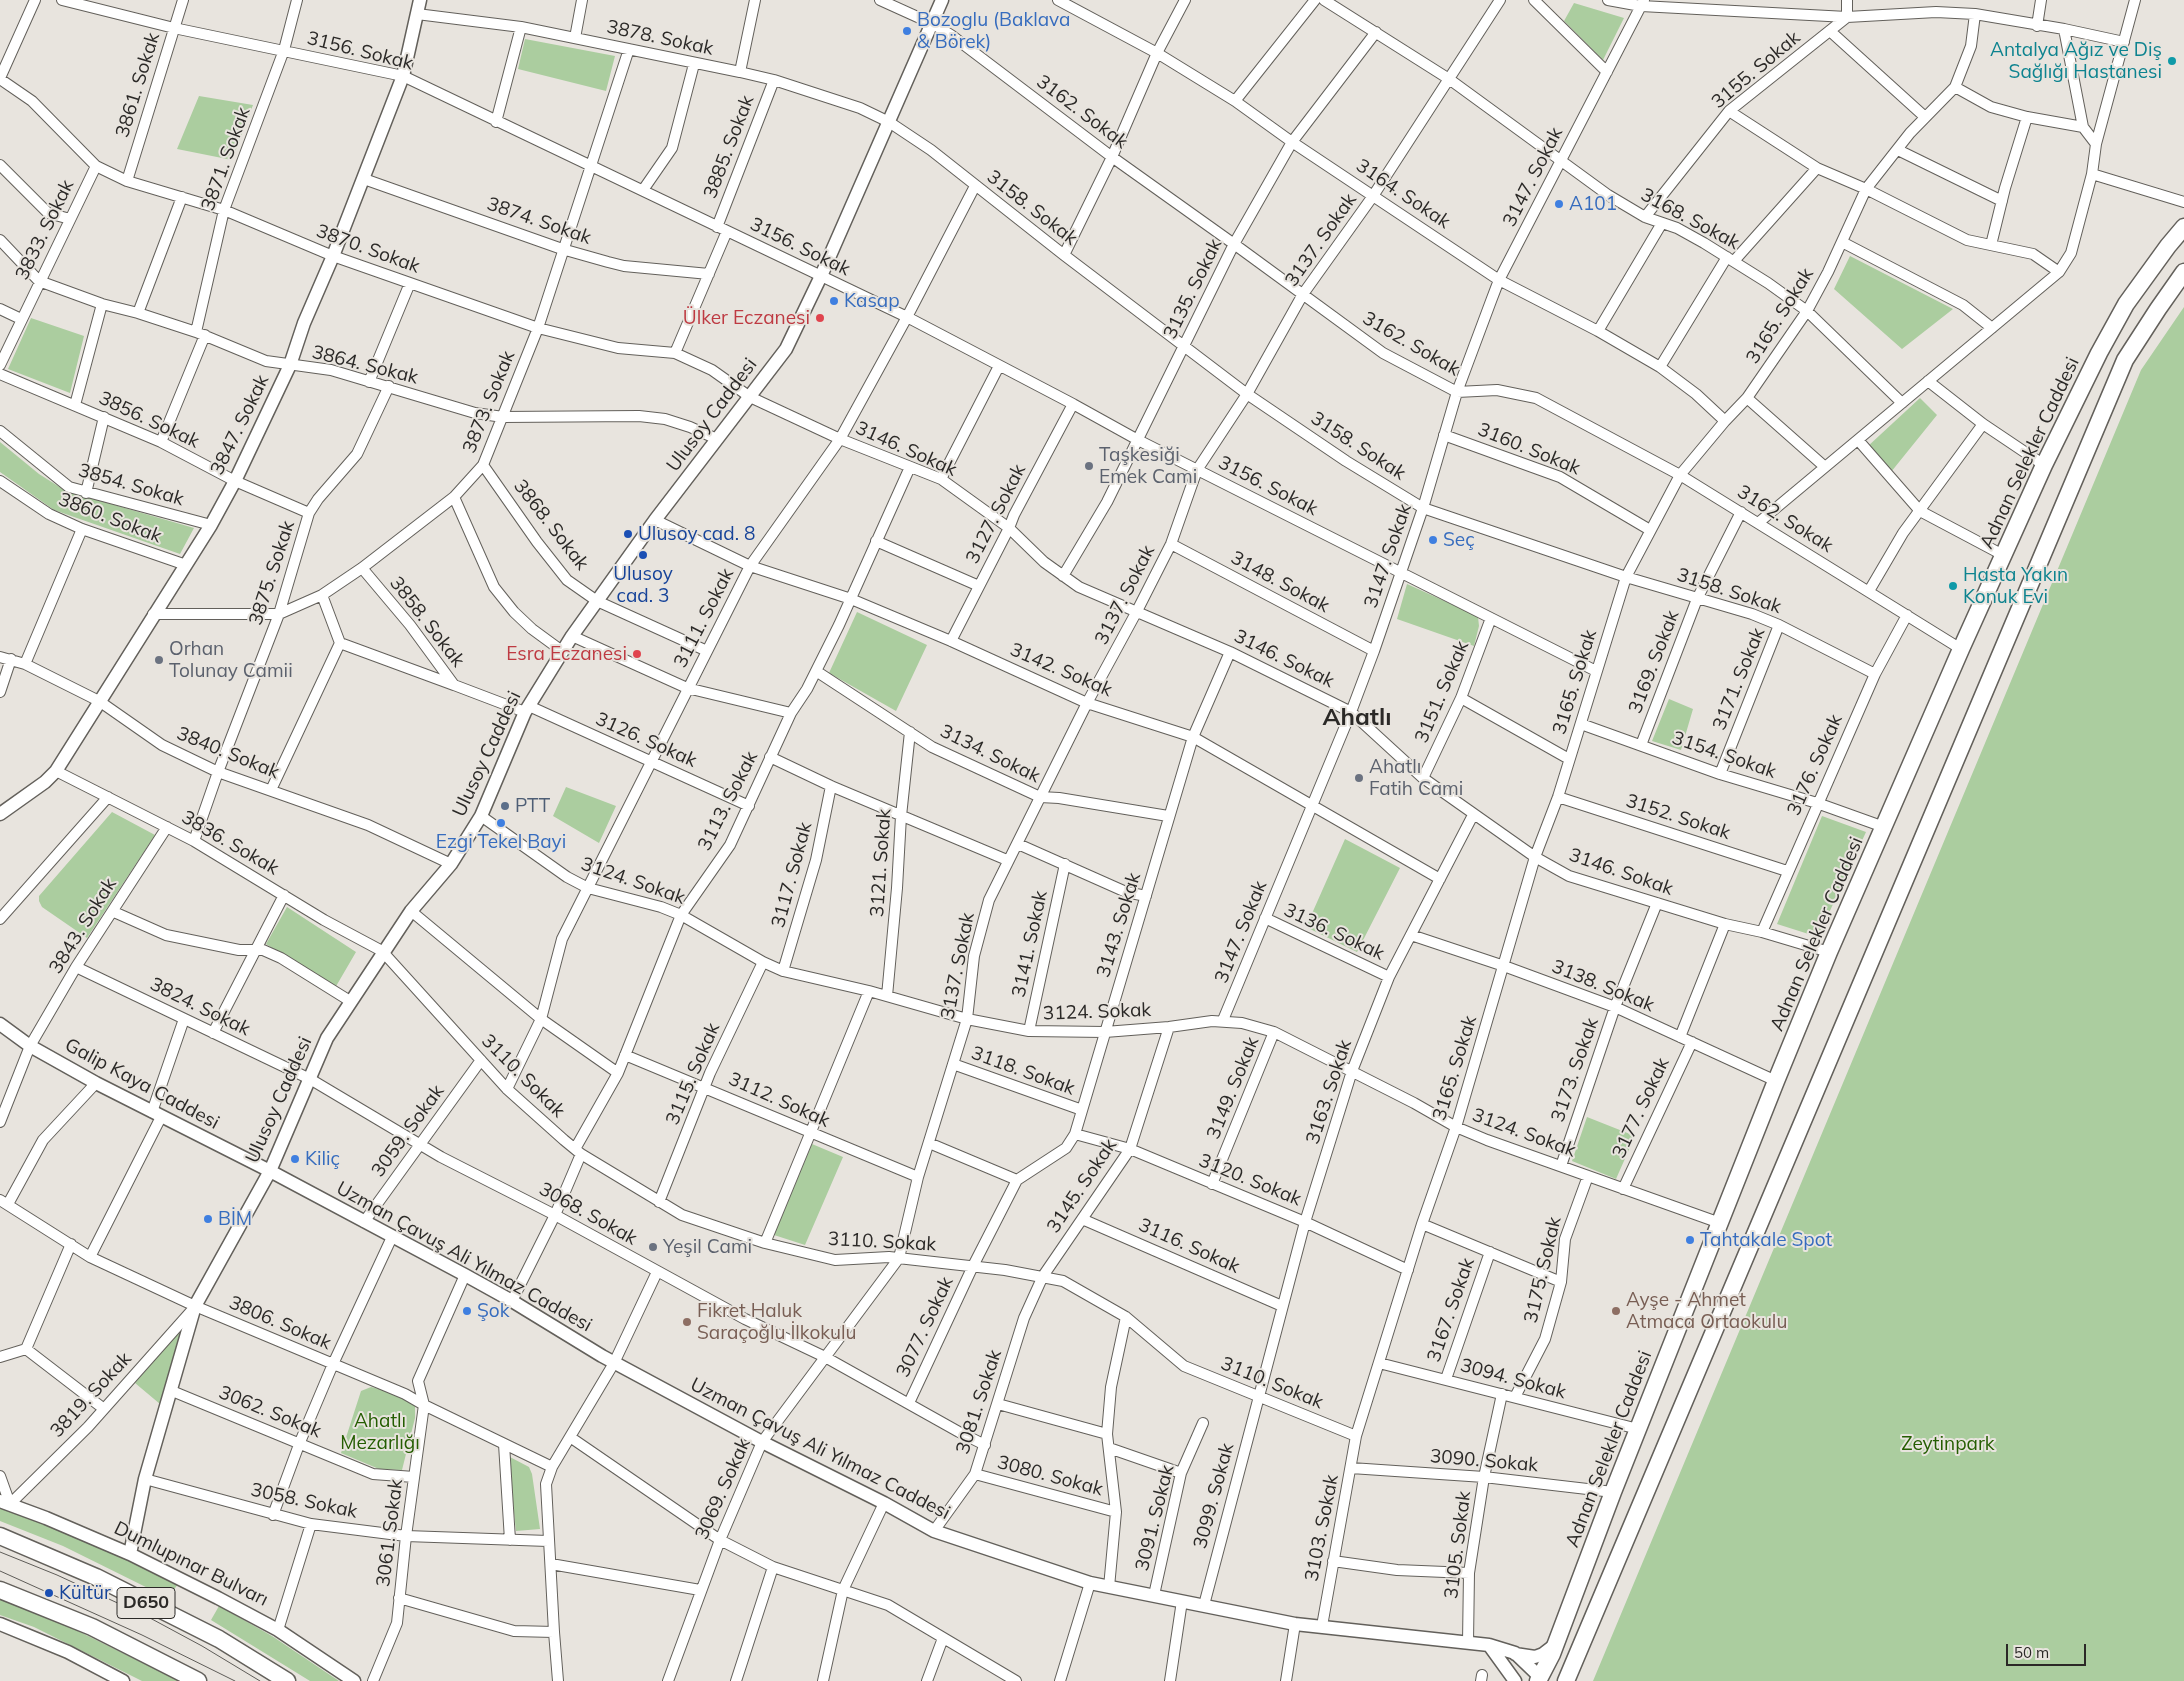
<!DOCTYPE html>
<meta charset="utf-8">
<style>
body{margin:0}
#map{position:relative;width:2184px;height:1681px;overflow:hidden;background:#e8e4de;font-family:Mulish,sans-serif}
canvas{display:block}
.scale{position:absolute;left:2006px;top:1644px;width:80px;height:22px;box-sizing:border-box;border:2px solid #2b2927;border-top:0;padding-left:6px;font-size:15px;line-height:18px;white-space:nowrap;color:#2b2927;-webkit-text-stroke:4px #e8e4de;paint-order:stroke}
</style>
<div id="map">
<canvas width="2184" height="1681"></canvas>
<div class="scale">50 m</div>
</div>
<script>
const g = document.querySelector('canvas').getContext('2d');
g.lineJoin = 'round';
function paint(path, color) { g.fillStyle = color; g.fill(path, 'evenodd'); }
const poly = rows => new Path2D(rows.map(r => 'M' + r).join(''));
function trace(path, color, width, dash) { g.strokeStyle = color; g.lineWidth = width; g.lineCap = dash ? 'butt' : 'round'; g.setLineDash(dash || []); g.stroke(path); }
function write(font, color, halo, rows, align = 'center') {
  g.font = font + ' Mulish,sans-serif'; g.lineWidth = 4; g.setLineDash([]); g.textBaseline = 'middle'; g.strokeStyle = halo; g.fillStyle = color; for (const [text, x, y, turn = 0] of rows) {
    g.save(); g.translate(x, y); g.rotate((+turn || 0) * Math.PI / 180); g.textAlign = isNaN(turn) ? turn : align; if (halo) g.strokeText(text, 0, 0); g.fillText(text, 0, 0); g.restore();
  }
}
const green = poly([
 [1574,3,1624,18,1603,60,1564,21],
 [525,39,615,56,606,91,518,69],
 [199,96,253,105,232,160,177,149],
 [1850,256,1953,309,1902,349,1834,289],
 [2184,307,2184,1681,1593,1681,2141,370],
 [31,318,84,336,70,393,8,369],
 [1920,398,1937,415,1891,472,1867,447],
 [0,442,39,474,66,491,194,528,180,554,54,510,0,472],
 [1407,584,1471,613,1478,617,1479,626,1474,646,1397,619],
 [857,612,927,645,896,711,829,673],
 [1669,699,1693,709,1681,750,1652,741],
 [566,787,616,806,599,843,553,816],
 [112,812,155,835,87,938,42,907,39,901,39,896],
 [1822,816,1866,832,1818,937,1777,924],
 [1345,839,1400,868,1357,952,1306,927],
 [287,907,356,952,335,988,266,944],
 [1587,1117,1635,1136,1616,1179,1572,1161],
 [812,1144,843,1157,805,1245,774,1235],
 [181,1328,184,1330,160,1404,135,1383],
 [371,1387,399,1394,415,1404,415,1418,402,1470,379,1469,341,1453,361,1391],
 [508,1456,529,1467,532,1474,540,1529,516,1531],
 [0,1505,89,1542,178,1584,168,1598,63,1546,0,1521],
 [0,1599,76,1630,179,1681,142,1681,34,1627,0,1615],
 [219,1606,272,1636,339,1681,310,1681,211,1620]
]);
const minor = poly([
 [62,0,174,28,403,76,907,317,1073,404,1138,440,1596,671],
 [880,0,933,24,951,35,1112,157,1234,244,1383,353,1457,392,1497,390,1536,398,1680,475,1961,649],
 [1058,0,1157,53,1235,101,1292,142,1499,280,1598,331,1660,367,1696,394,1725,421],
 [1324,0,1449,79,1608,195,1645,217,1677,228,1704,243,1768,283,1807,311,1902,403],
 [1534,0,1607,72],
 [1608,0,1641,6,1847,17,1936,12,1975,14,2064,29,2124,42],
 [417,14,521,27,740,72,774,80,860,108,889,122,931,150,1064,255,1247,394,1346,461,1423,508,1626,577,1752,614,1779,625,1875,674],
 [2037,26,2041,0],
 [1830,31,1925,117],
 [575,38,582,0],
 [740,72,755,0],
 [0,78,35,0],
 [0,79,32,101,96,166,127,181,224,210,333,256,538,328,618,348,675,353,712,370,750,397,840,439,941,479,1009,528,1044,562,1079,587,1230,652,1351,712,1423,778,1535,857,1569,876,1725,924,1762,932,1829,952],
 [1955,87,1991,107,2027,117,2083,127],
 [1235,101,1315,0],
 [1729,111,1817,168,1866,189,1967,240,2033,254,2059,272],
 [496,122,521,27],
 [2096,144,2135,0],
 [1898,150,2002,201],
 [0,165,48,213,70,219],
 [2092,174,2184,202],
 [364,179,562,249,608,262,624,266,709,274],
 [127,181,183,0],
 [643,190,672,148,694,64],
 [1645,217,1729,111,1847,17,1847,0],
 [717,227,774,80],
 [0,240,39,281,102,304,138,313,196,332,266,361,331,370,475,413,503,417,639,416,665,419,690,427,717,439],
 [1842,242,1963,305,1992,328],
 [1991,245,2005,188,2027,117],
 [1064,255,1112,157,1157,53,1185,0],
 [1734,261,1817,168],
 [0,309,21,319],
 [138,313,182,197],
 [1598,331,1662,223],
 [196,332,224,210,284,50,297,0],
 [675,353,727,231],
 [0,365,96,166],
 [1660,367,1727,257],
 [0,374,161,442,235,481,309,513],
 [1928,381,1983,424,2044,465],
 [369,382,410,283],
 [1747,398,1825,467],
 [75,405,102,304],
 [0,431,69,487,211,525],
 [1444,435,1560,477,1650,530],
 [1858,440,1920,511,2003,555],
 [161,442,205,335],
 [483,465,537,542,567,580,597,601,707,651],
 [941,479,999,366],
 [0,481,49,514,82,529,186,565],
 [86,493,104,417],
 [454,497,494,587,514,612,532,629,562,651],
 [655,520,750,566,851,599,951,641,1087,703,1193,737,1440,879],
 [1758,523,2059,272,2071,253,2092,174,2096,144,2083,127,2064,29],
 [876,541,979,586],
 [1171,544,1374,651],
 [362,568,410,625,454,685,525,712],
 [1063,576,1107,502,1234,244,1292,142,1376,32],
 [1869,591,1903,533,1983,424],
 [153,614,279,614,322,595,362,568,454,497,483,465,538,328,629,49],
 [572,636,687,688,791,713],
 [951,641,1009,528,1014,515,1073,404],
 [340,643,454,685],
 [0,657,25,664,99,701,162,745,218,772,368,825,451,864],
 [25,664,82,529],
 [816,671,932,747,1040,797,1059,798,1168,816],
 [0,692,11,659],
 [1461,698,1569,759],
 [529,706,749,806],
 [1581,724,1720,774,1817,803,1884,827],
 [1641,745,1697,599,1741,512],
 [770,757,831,786,1007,860],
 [56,771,194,841,324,920,382,951,507,1089,564,1140,581,1154,682,1215,765,1243,835,1260,889,1257,1005,1270,1063,1281,1126,1317,1184,1366,1356,1436],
 [1720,774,1779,625],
 [1423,778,1461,698,1491,618],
 [271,790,340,643,322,595],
 [1558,797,1787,871],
 [481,816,567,877,588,888,661,907,681,915,763,962,783,971,869,991,967,1019,1029,1031,1105,1032,1169,1027,1212,1021,1242,1023,1274,1032,1414,1103,1456,1127,1487,1140,1720,1223],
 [194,841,218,772,279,614,309,513,318,499,357,454,389,386],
 [1018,844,1126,892,1146,896],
 [411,911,541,1019,618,1073],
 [114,912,166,935,239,950,263,950,281,958,350,1001],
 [1265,918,1389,977],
 [0,919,108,797],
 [1762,932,1875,674,1907,615],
 [1411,935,1504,966,1615,1007,1776,1081],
 [76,967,310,1079,441,1157,555,1215,745,1319,825,1357,959,1432,985,1445],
 [783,971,816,860,831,786],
 [887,996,897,888,901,816,910,732],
 [1223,1020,1351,712,1374,651,1423,508,1457,392,1491,301,1499,280,1644,0],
 [1029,1031,1065,864],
 [213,1033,284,895],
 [1680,1037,1725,924],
 [625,1055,918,1177],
 [953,1064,1082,1110],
 [507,1089,541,1019,562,939,750,566,840,439,907,317,975,186],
 [152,1112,184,1019],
 [0,1122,30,1046,76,967,167,827],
 [1075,1134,1130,1149,1305,1222,1408,1270],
 [929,1143,1017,1180],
 [575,1149,618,1073,681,915,730,845,791,713,807,689,839,625,910,467],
 [1561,1166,1615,1007,1657,903],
 [1212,1184,1274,1032],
 [1623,1189,1692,1042],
 [0,1200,90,1257,195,1306,405,1394,424,1405,552,1467],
 [659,1202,710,1073,763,962],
 [8,1204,43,1140,96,1083],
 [1082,1219,1282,1306],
 [364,1222,481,1060],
 [1422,1224,1561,1282],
 [765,1243,869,991],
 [90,1257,161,1117],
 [512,1301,555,1215,581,1154],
 [26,1349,104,1409],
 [0,1357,26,1349,71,1244],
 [1379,1363,1638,1429],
 [1446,1379,1490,1252],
 [172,1391,373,1474,414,1477],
 [1515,1397,1545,1339,1561,1282,1565,1239,1588,1176],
 [909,1403,973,1266,1017,1180,1066,1148,1075,1134,1193,737,1230,652],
 [998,1404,1107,1434],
 [570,1437,720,1540,773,1567,888,1605,1016,1681],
 [504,1444,510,1540],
 [1109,1448,1181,1473],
 [1351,1468,1484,1477,1613,1492],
 [975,1474,1116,1512],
 [0,1476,10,1504,88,1427,193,1309],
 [145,1479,311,1524,406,1536,548,1541],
 [273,1515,300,1442,333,1364,392,1237],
 [934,1531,975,1474,1024,1318,1043,1276,1130,1149,1169,1027],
 [1333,1561,1397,1570,1469,1573],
 [551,1564,700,1590],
 [1109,1587,1116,1512,1107,1434,1111,1387,1126,1317],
 [1154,1595,1181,1473,1203,1423],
 [399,1598,514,1631,554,1632],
 [1204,1605,1305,1222,1352,1071,1389,977,1473,815],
 [1322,1626,1356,1436,1422,1224,1456,1127,1535,857,1558,797,1626,577,1680,475,1725,421,1747,398,1807,311,1828,272,1866,189,1910,133,1955,87,1971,46,1975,14],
 [278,1630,311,1524],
 [1468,1642,1469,1573,1484,1477,1502,1394],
 [373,1681,397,1623,406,1536,424,1405,418,1381,465,1275],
 [558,1681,554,1632,546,1484,552,1467,614,1363,657,1272],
 [668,1681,720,1540,762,1442,899,1258,918,1177,967,1019,974,956,989,900,1087,703,1137,611,1171,544,1197,470,1247,394,1303,294,1373,196,1500,0],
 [736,1681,773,1567],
 [823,1681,843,1590,884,1503],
 [927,1681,943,1638],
 [1060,1681,1090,1583],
 [1170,1681,1182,1601],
 [1286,1681,1295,1624],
 [1481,1681,1482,1675]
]);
const tertiary = poly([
 [0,814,45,782,56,771,211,525,235,481,290,365,304,323,333,256,403,76,420,0],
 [0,1024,30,1046,96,1083,270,1171,465,1275,512,1301,602,1356,762,1442,884,1503,934,1531,1090,1583,1295,1624,1489,1645],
 [0,1501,46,1518,130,1554,218,1598,278,1630,354,1681],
 [130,1554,145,1479,195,1306,270,1171,327,1038,411,911,451,864,481,816,525,712,572,636,655,520,786,349,821,276,942,0],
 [0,1624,68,1652,123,1681],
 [1515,1654,1535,1657,1543,1654,1556,1644],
 [1515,1681,1489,1645,1515,1653,1540,1677]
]);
const primary = poly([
 [1538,1681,1552,1654,1613,1492,1776,1081,1829,952,1961,649,2044,465,2099,353,2126,304,2168,246,2184,227],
 [1566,1681,2125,360,2158,309,2184,272]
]);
const trunk = poly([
 [0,1536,96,1577,219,1639,287,1681],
 [0,1590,92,1627,198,1681]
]);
const tram = poly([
 [0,1552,57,1575,150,1618,202,1646,260,1681],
 [0,1571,142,1635,235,1681]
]);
const markers = [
 [907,31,5,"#3f7fe0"],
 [2172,61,5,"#0f9aa8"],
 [1559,204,5,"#3f7fe0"],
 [834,301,5,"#3f7fe0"],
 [820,318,5,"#e0444e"],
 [1089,466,5,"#6b7280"],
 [628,534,5,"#1a4fb4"],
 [1433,540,5,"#3f7fe0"],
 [643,555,5,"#1a4fb4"],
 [1953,586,5,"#0f9aa8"],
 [637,654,5,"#e0444e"],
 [159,660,5,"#6b7280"],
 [1359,778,5,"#6b7280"],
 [505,806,5,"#5c6f8a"],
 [501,823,5,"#3f7fe0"],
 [295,1159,5,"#3f7fe0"],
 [208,1219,5,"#3f7fe0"],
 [1690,1240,5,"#3f7fe0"],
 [653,1247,5,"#6b7280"],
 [467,1311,5,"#3f7fe0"],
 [1616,1311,5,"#8d6e63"],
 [687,1322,5,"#8d6e63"],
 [49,1593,5,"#1a4fb4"]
];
const shields = [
 [146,1603,58]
];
const shieldNames = [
 ["D650",146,1603]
];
const shopNames = [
 ["Bozoglu (Baklava",917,20],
 ["& Börek)",917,42],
 ["A101",1569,204],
 ["Kasap",844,301],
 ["Seç",1443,540],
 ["Ezgi Tekel Bayi",501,842,"center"],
 ["Kiliç",305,1159],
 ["BİM",218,1219],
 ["Tahtakale Spot",1700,1240],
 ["Şok",477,1311]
];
const streetNames = [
 ["3878. Sokak",660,38,12],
 ["3156. Sokak",360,51,14],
 ["3155. Sokak",1756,70,-40],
 ["3861. Sokak",138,85,-73],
 ["3162. Sokak",1082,112,37],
 ["3885. Sokak",729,147,-69],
 ["3871. Sokak",226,159,-70],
 ["3147. Sokak",1533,177,-63],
 ["3164. Sokak",1403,194,34],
 ["3158. Sokak",1032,208,38],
 ["3168. Sokak",1690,219,28],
 ["3874. Sokak",539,221,19],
 ["3833. Sokak",45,230,-64],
 ["3137. Sokak",1321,240,-55],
 ["3156. Sokak",800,247,26],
 ["3870. Sokak",368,249,20],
 ["3135. Sokak",1193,289,-64],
 ["3165. Sokak",1780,316,-58],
 ["3162. Sokak",1411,344,30],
 ["3864. Sokak",365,365,14],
 ["3873. Sokak",489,402,-68],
 ["Ulusoy Caddesi",712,415,-53],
 ["3856. Sokak",149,420,25],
 ["3847. Sokak",240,425,-64],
 ["3158. Sokak",1358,446,33],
 ["3146. Sokak",906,449,24],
 ["3160. Sokak",1529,449,22],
 ["Adnan Selekler Caddesi",2030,453,-65],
 ["3854. Sokak",131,485,16],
 ["3156. Sokak",1268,486,27],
 ["3127. Sokak",996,514,-63],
 ["3860. Sokak",110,518,21],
 ["3162. Sokak",1785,519,32],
 ["3868. Sokak",551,525,52],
 ["3147. Sokak",1388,556,-71],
 ["3875. Sokak",272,573,-72],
 ["3148. Sokak",1280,582,28],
 ["3158. Sokak",1729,591,18],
 ["3137. Sokak",1125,595,-63],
 ["3111. Sokak",704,618,-63],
 ["3858. Sokak",427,622,52],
 ["3146. Sokak",1284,659,26],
 ["3169. Sokak",1654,662,-69],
 ["3142. Sokak",1061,670,23],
 ["3171. Sokak",1739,679,-68],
 ["3165. Sokak",1575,682,-73],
 ["3151. Sokak",1442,692,-67],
 ["3126. Sokak",646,740,24],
 ["3840. Sokak",228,753,22],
 ["Ulusoy Caddesi",487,754,-65],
 ["3134. Sokak",990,754,26],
 ["3154. Sokak",1724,755,19],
 ["3176. Sokak",1815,765,-66],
 ["3113. Sokak",728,801,-63],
 ["3152. Sokak",1678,817,18],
 ["3836. Sokak",230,843,30],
 ["3121. Sokak",881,863,-86],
 ["3146. Sokak",1621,872,19],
 ["3117. Sokak",792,875,-75],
 ["3124. Sokak",633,881,19],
 ["3143. Sokak",1119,925,-73],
 ["3843. Sokak",83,926,-58],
 ["3147. Sokak",1241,932,-68],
 ["3136. Sokak",1334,932,25],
 ["Adnan Selekler Caddesi",1817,934,-67],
 ["3141. Sokak",1030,944,-78],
 ["3137. Sokak",958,966,-79],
 ["3138. Sokak",1603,986,22],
 ["3824. Sokak",200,1007,26],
 ["3124. Sokak",1097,1012,-2],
 ["3165. Sokak",1455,1068,-73],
 ["3173. Sokak",1575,1070,-71],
 ["3118. Sokak",1023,1071,20],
 ["3115. Sokak",693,1074,-67],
 ["3110. Sokak",523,1076,45],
 ["Galip Kaya Caddesi",142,1084,28],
 ["3149. Sokak",1233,1088,-68],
 ["3163. Sokak",1329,1092,-72],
 ["Ulusoy Caddesi",279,1100,-66],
 ["3112. Sokak",779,1100,24],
 ["3177. Sokak",1641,1108,-65],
 ["3059. Sokak",408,1131,-54],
 ["3124. Sokak",1524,1133,20],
 ["3120. Sokak",1250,1180,22],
 ["3145. Sokak",1082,1186,-56],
 ["3068. Sokak",588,1214,29],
 ["3110. Sokak",882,1242,3],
 ["3116. Sokak",1189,1246,24],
 ["Uzman Çavuş Ali Yılmaz Caddesi",464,1257,29],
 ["3175. Sokak",1543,1270,-77],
 ["3167. Sokak",1451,1310,-71],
 ["3806. Sokak",280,1323,23],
 ["3077. Sokak",925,1327,-65],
 ["3094. Sokak",1513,1379,15],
 ["3110. Sokak",1272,1383,22],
 ["3819. Sokak",91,1395,-47],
 ["3081. Sokak",979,1402,-72],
 ["3062. Sokak",270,1412,22],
 ["Uzman Çavuş Ali Yılmaz Caddesi",820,1449,27],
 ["Adnan Selekler Caddesi",1609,1449,-69],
 ["3090. Sokak",1484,1461,5],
 ["3080. Sokak",1050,1476,15],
 ["3069. Sokak",723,1489,-66],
 ["3099. Sokak",1214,1496,-75],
 ["3058. Sokak",304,1501,12],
 ["3091. Sokak",1155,1518,-76],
 ["3103. Sokak",1322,1528,-79],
 ["3061. Sokak",390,1533,-83],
 ["3105. Sokak",1458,1545,-83],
 ["Dumlupınar Bulvarı",191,1564,26]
];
const cultureNames = [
 ["Antalya Ağız ve Diş",2162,50],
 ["Sağlığı Hastanesi",2162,72],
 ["Hasta Yakın",1963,575,"left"],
 ["Konuk Evi",1963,597,"left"]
];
const healthNames = [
 ["Ülker Eczanesi",810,318],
 ["Esra Eczanesi",627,654]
];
const worshipNames = [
 ["Taşkesiği",1099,455],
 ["Emek Cami",1099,477],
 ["Orhan",169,649],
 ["Tolunay Camii",169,671],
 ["Ahatlı",1369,767],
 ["Fatih Cami",1369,789],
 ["Yeşil Cami",663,1247]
];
const transitNames = [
 ["Ulusoy cad. 8",638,534],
 ["Ulusoy",643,574,"center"],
 ["cad. 3",643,596,"center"],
 ["Kültür",59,1593]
];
const serviceNames = [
 ["PTT",515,806]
];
const educationNames = [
 ["Ayşe - Ahmet",1626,1300],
 ["Atmaca Ortaokulu",1626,1322],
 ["Fikret Haluk",697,1311],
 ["Saraçoğlu İlkokulu",697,1333]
];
const parkNames = [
 ["Ahatlı",380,1421],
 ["Mezarlığı",380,1443],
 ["Zeytinpark",1948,1444]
];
const districtNames = [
 ["Ahatlı",1357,718]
];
paint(green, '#abcd9f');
trace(minor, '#63605b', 12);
trace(tertiary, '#63605b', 15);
trace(primary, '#63605b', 19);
trace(trunk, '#63605b', 19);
trace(minor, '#fff', 10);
trace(tertiary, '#fff', 12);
trace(primary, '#fff', 16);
trace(trunk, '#fff', 16);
trace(tram, '#5e5c58', 1);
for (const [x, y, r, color] of markers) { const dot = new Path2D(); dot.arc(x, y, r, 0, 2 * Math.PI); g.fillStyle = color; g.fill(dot); trace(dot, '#e8e4de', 2); }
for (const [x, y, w] of shields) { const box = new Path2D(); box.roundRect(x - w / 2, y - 15.5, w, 31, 4); g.fillStyle = '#e8e4de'; g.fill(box); trace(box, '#2b2927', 1); }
write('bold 18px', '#2b2927', null, shieldNames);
write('19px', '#366cbe', '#e8e4de', shopNames, 'left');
write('19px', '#2b2927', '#e8e4de', streetNames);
write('19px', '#0d838f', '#e8e4de', cultureNames, 'right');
write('19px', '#be3a42', '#e8e4de', healthNames, 'right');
write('19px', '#5b616d', '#e8e4de', worshipNames, 'left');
write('19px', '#164399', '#e8e4de', transitNames, 'left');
write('19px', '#4e5e75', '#e8e4de', serviceNames, 'left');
write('19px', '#785e54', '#e8e4de', educationNames, 'left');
write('19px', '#245d01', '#e8e4de', parkNames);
write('bold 24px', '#2b2927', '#e8e4de', districtNames);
</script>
